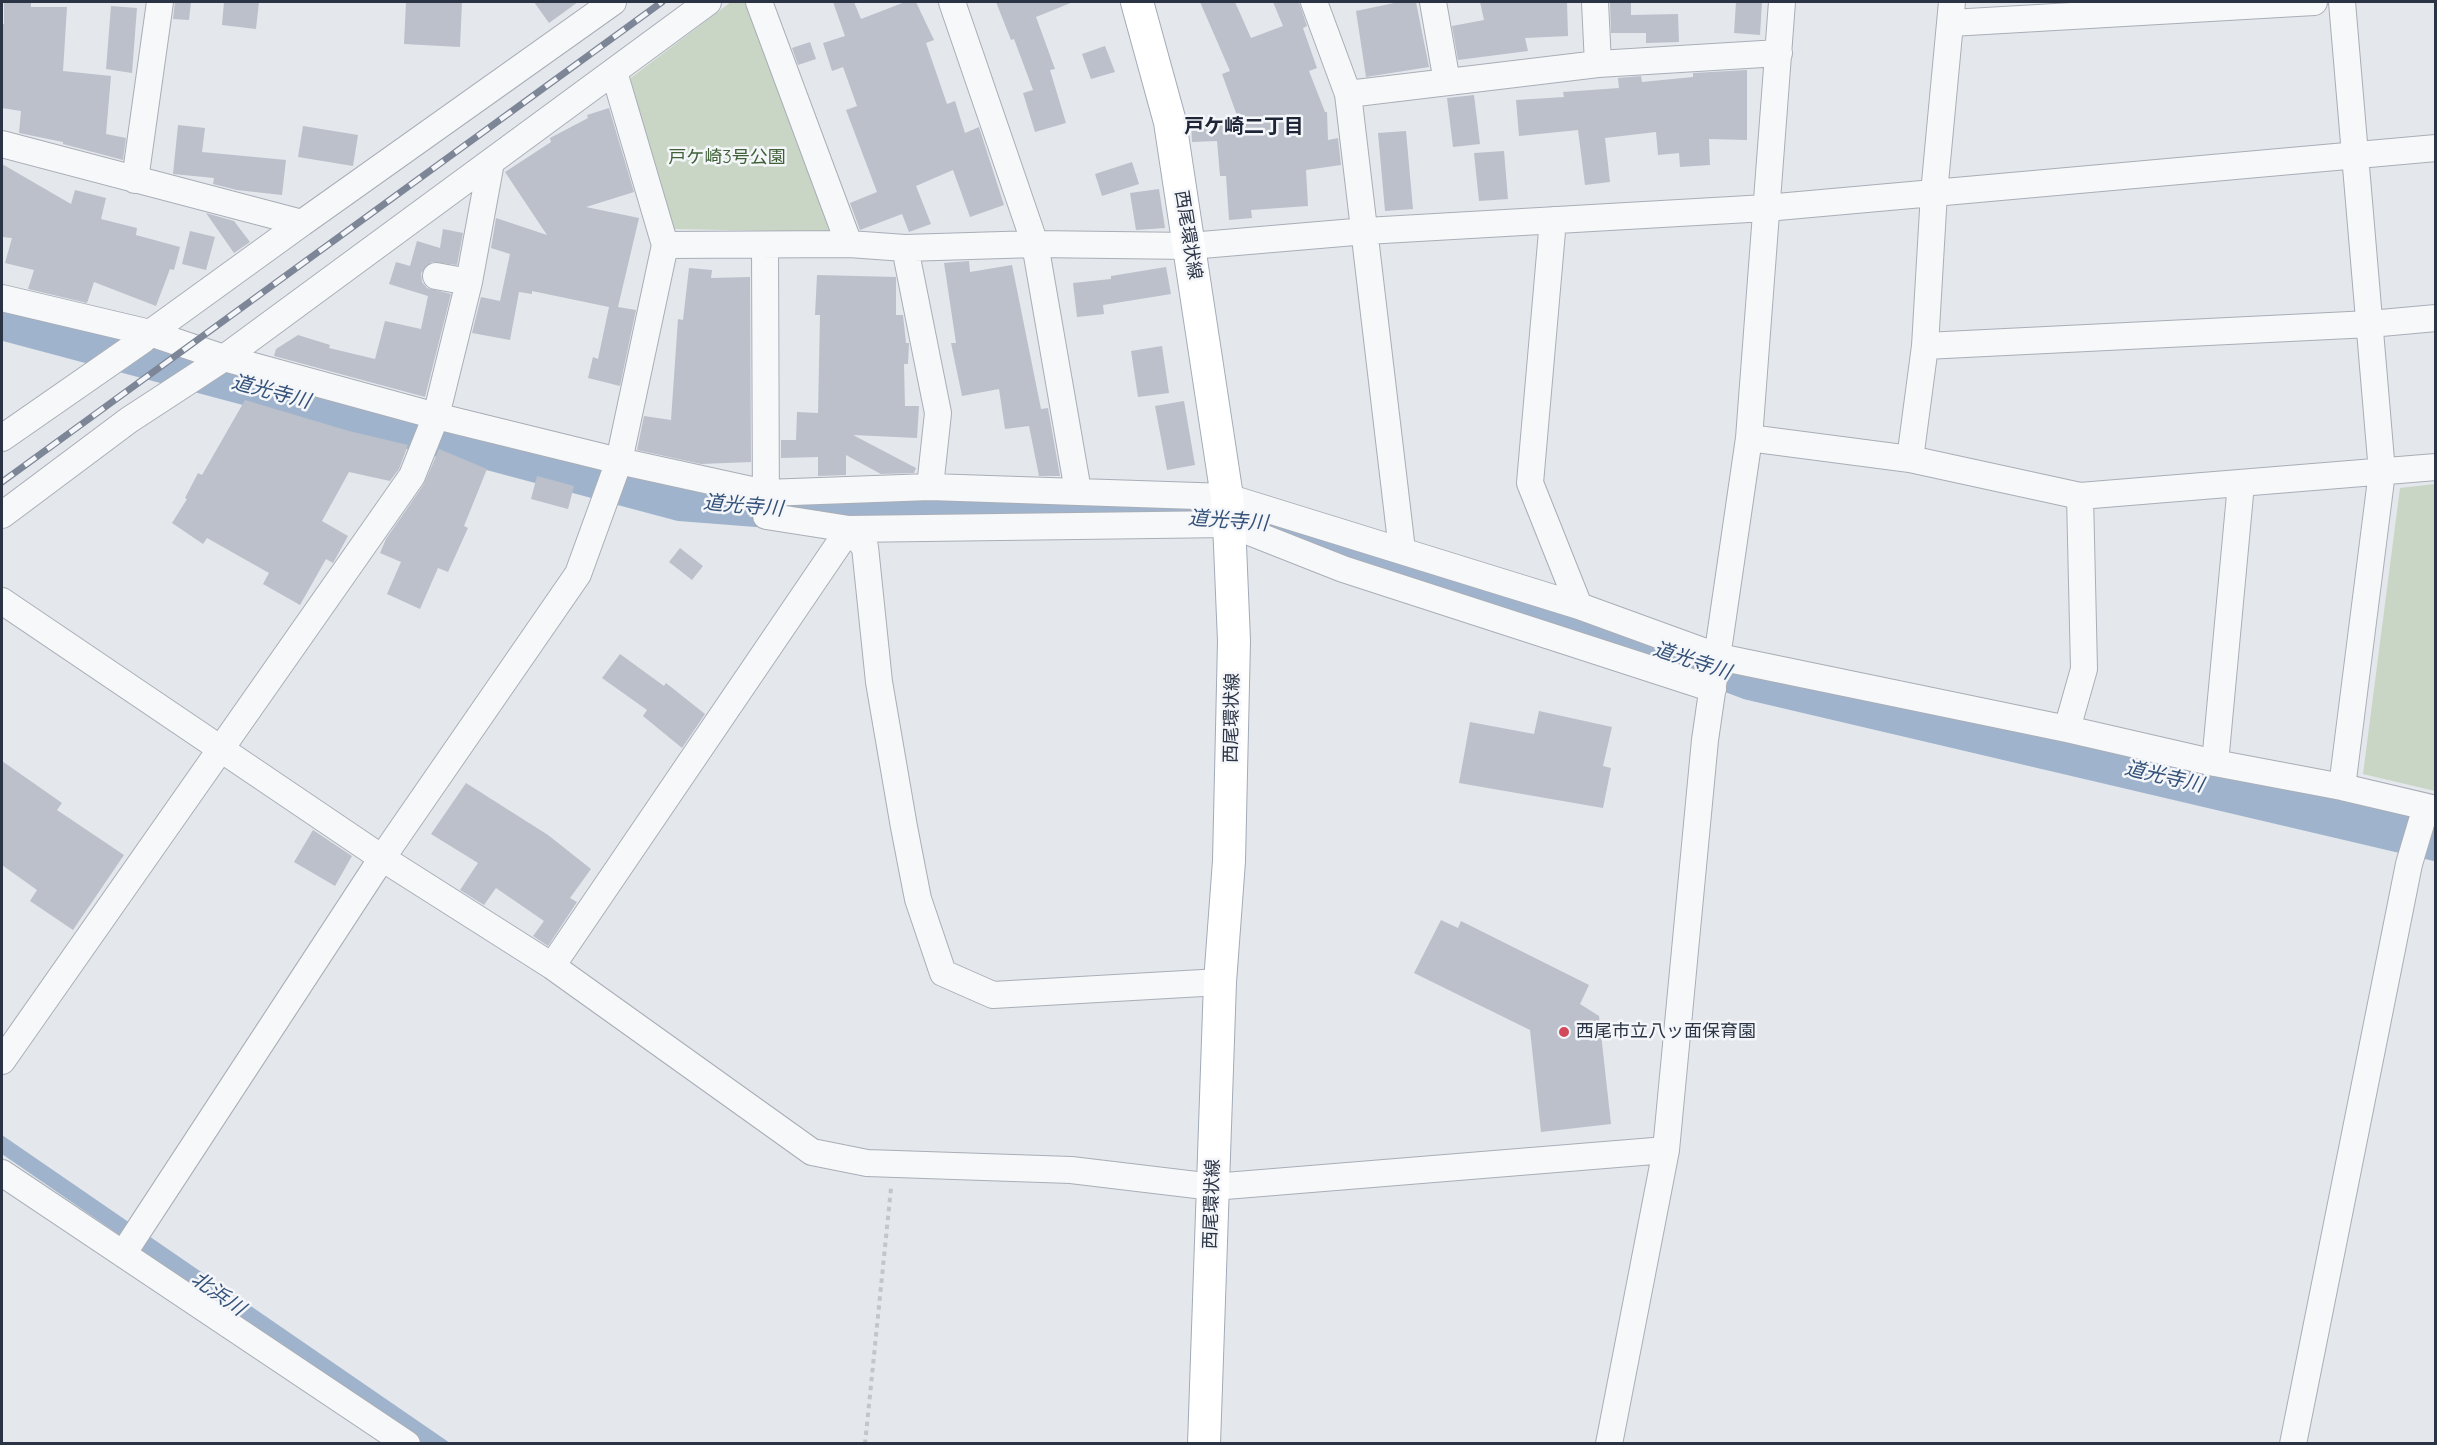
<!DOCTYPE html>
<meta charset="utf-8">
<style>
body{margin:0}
#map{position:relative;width:2437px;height:1445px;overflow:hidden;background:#e4e7ec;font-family:Quicksand,sans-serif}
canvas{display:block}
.frame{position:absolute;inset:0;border:3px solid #2b3445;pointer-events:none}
</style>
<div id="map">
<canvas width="2437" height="1445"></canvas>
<div class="frame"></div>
</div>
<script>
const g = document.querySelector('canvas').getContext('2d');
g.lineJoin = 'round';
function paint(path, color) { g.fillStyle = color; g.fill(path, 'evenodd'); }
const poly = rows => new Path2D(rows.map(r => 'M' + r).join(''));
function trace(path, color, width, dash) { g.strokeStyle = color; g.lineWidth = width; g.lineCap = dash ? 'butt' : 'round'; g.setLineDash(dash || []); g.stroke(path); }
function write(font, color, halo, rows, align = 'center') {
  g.font = font + ' Quicksand,"Noto Sans JP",sans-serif'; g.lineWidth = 5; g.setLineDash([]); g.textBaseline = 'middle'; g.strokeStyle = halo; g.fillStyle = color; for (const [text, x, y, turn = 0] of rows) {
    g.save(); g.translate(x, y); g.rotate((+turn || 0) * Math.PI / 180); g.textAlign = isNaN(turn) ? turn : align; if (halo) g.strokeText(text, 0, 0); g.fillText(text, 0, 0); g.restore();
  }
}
const green = poly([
 [731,2,747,2,830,232,674,229,628,80],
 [2435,484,2436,484,2435,791,2363,774,2400,488]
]);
const water = poly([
 [2,1135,450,1443,421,1443,2,1154]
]);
const river = poly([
 [2,320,680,501,847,514,953,508,1242,518,1268,522,1697,660,1750,680,2436,841]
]);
const building = poly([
 [4,2,31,2,31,7,67,7,63,71,111,76,106,134,126,138,123,160,63,144,63,142,19,133,21,111,2,108,2,24,4,24],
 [175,2,191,2,189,20,173,19],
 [224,2,259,2,256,29,222,25],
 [406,2,462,2,460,47,404,44],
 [534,2,578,2,549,23],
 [833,2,854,2,861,19,905,2,916,2,934,40,926,43,947,104,955,101,965,133,979,127,1004,205,970,217,953,170,916,186,931,224,909,232,902,214,860,230,850,203,877,192,846,110,857,106,843,67,832,71,823,43,845,36],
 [996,2,1073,2,1036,17,1055,69,1050,70,1066,123,1035,132,1023,93,1033,90,1014,39,1011,40],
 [1200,2,1235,2,1251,38,1283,26,1273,2,1299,2,1307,26,1303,28,1317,68,1309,71,1325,112,1327,112,1328,140,1338,138,1341,165,1306,170,1308,206,1251,210,1252,218,1229,220,1226,176,1220,176,1217,141,1192,142,1191,123,1239,121,1222,74,1230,71],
 [1399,2,1416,2,1429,67,1366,77,1356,11],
 [1480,2,1567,2,1568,36,1525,38,1528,51,1458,60,1452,26,1484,20],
 [1736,2,1762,2,1760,35,1734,33],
 [1610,3,1631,3,1631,15,1678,14,1679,42,1646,43,1646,33,1611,33],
 [111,6,137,8,132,73,106,69],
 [810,42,816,59,798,65,792,48],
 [1105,46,1115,72,1091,79,1082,54],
 [1747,70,1747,140,1709,139,1710,165,1680,167,1679,153,1658,155,1656,132,1605,138,1610,182,1585,185,1578,130,1519,136,1516,100,1564,97,1563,92,1619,88,1618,78,1641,76,1642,82,1693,77,1693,73],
 [1474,95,1480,144,1453,147,1447,98],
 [609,108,634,192,586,207,639,218,618,307,636,310,620,386,588,378,593,357,598,359,609,307,532,291,532,294,519,292,510,340,472,333,481,297,500,301,510,254,491,248,496,218,547,235,505,172,551,142,550,138,588,118,587,115],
 [178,125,205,128,202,152,286,160,282,195,237,190,213,184,214,178,173,174],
 [303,126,358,135,353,166,298,157],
 [1406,131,1413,209,1385,211,1378,133],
 [1504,151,1508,199,1479,201,1474,153],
 [1132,162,1139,184,1102,196,1095,174],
 [2,164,71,204,75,190,106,198,101,219,137,228,136,235,180,247,174,270,170,269,156,306,94,282,87,303,28,289,34,270,5,263,12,238,2,237],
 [1159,189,1165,228,1136,230,1130,193],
 [206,213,234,221,250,242,234,253],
 [443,229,463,233,457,265,432,262,421,273,422,282,427,288,451,294,425,397,274,356,276,349,298,335,330,345,329,348,375,359,385,321,421,329,428,296,389,284,396,262,410,266,417,241,440,248],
 [190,231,215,237,206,270,182,264],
 [969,261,970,272,1012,265,1041,409,1048,408,1060,476,1039,476,1029,426,1005,429,999,389,962,396,951,343,956,343,944,263],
 [1166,267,1171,294,1103,305,1104,314,1077,317,1073,283,1111,279,1111,276],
 [689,268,712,270,711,278,750,277,751,462,701,464,637,450,644,416,671,420,678,319,683,320],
 [817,275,896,277,896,315,903,315,906,343,909,343,908,364,904,364,905,406,919,406,917,438,853,435,916,468,914,473,881,474,846,455,846,475,818,476,818,457,781,458,781,440,796,440,797,412,818,413,820,315,815,315],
 [1162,346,1169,393,1138,397,1131,351],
 [245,400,349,431,408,445,399,469,390,481,349,472,322,521,348,536,333,563,326,559,300,605,263,584,269,573,207,538,203,544,172,523,187,499,185,498,198,473,202,475],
 [1184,401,1195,465,1167,470,1155,406],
 [439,449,487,469,464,526,468,528,448,572,438,568,420,609,387,594,401,562,380,553,386,539,424,484],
 [537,476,574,486,568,509,531,499],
 [680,548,703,566,692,580,669,562],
 [620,654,664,686,666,683,705,714,682,748,643,716,647,710,602,678],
 [1539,711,1612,727,1603,766,1611,768,1603,808,1459,783,1470,722,1534,734],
 [2,761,62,803,57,810,124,855,73,930,30,901,37,890,2,865],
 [466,783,548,835,591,869,570,898,577,902,548,946,533,936,544,921,496,888,484,905,460,890,478,863,431,834],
 [313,830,352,856,335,886,294,862],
 [1441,920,1458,928,1461,921,1589,985,1580,1004,1599,1016,1611,1124,1541,1132,1530,1030,1414,973]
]);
const path = poly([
 [865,1444,891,1188]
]);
const minor = poly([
 [759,2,849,244],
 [952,2,1035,244,1078,491],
 [1314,2,1348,94,1402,550],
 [1433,2,1447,82],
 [1595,2,1598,64],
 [2342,2,2382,472,2342,787],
 [1951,23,2314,2],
 [1348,94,1598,64,1779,53],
 [2,144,302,223,613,2],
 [135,180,160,2],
 [1553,220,1530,483,1579,606],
 [665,245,849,244,905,248,1035,244,1190,246,1366,231,1766,208,2436,148],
 [765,245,766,516,849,529,865,547,879,682,904,827,918,899,943,973,993,995,1220,982],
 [905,248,938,413,930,487],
 [469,282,491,162],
 [2,298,150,333,224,358,436,416,619,461,765,493,930,487,1227,497,1579,606,1719,657,2067,729,2215,763,2342,787,2436,809],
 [1925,346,2370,324,2436,318],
 [2,438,143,340,150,333,302,223],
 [1749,438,1910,459,2080,496,2436,467],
 [1910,459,1925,346,1934,193,1952,2],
 [2,515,129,420,224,358,708,2],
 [2,601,382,858,552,966,812,1152,867,1163,1071,1170,1213,1187,1666,1150],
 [2067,729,2084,669,2080,496],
 [2215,763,2241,484],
 [552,966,849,529,1229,524,1343,569,1713,689],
 [2,1061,412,476,436,416,469,282,436,276],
 [2,1173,407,1444],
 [123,1254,382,858,578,574,619,461,665,245,614,72],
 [1609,1444,1666,1150,1705,740,1749,438,1782,2],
 [2293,1444,2409,864,2426,807]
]);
const major = poly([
 [1137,2,1170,122,1227,497,1229,522,1234,641,1229,861,1220,982,1204,1444]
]);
const rail = poly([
 [2,482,662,2]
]);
const markers = [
 [1564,1032,6,"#d1495b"]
];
const parkNames = [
 ["戸ケ崎3号公園",727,158]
];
const streetNames = [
 ["西尾環状線",1188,235,81],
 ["西尾環状線",1232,718,-89],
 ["西尾環状線",1212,1204,-88]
];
const poiNames = [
 ["西尾市立八ッ面保育園",1576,1032]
];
const neighbourhoodNames = [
 ["戸ケ崎二丁目",1244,127]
];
const waterNames = [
 ["道光寺川",271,392,15],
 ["道光寺川",743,506,5],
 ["道光寺川",1228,521,4],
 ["道光寺川",1692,661,18],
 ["道光寺川",2164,777,13],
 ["北浜川",218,1294,35]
];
paint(green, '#c9d6c5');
paint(water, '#9fb4cc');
trace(river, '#9fb4cc', 40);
paint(building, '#bbc0ca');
trace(minor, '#a9aeb7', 28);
trace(major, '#a3abb8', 34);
trace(path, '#c2c5cb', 4, [4.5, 4.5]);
trace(minor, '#f7f8fa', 26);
trace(major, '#fff', 32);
trace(rail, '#7d8696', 7);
trace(rail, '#f4f6f9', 4.5, [14]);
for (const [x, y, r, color] of markers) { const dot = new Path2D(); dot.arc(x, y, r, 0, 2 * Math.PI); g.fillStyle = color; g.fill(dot); trace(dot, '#f4f6f9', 2); }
write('18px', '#3f6138', '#f4f6f9', parkNames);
write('18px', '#2b3445', '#f4f6f9', streetNames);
write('18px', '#2b3445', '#f4f6f9', poiNames, 'left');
write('bold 20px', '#1d2536', '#f4f6f9', neighbourhoodNames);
write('italic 20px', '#34527a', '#f4f6f9', waterNames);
</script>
